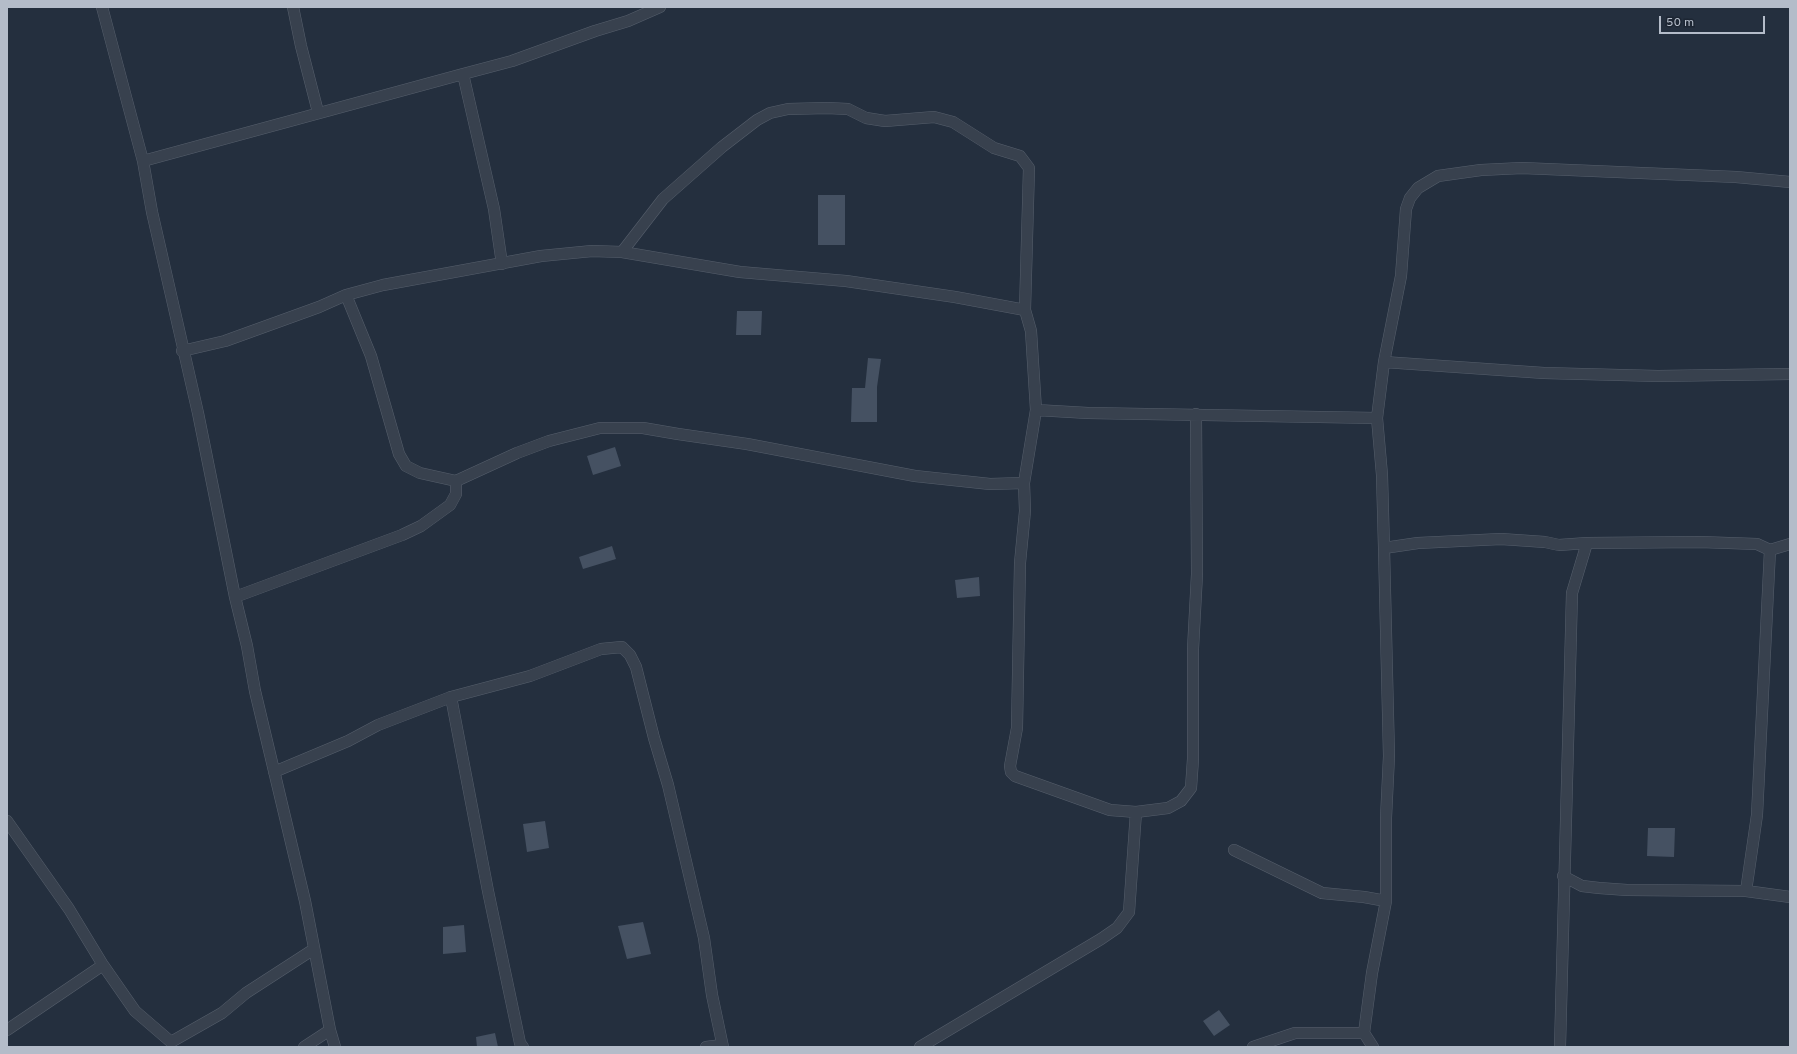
<!DOCTYPE html>
<style>
body{margin:0}
#map{position:relative;width:1797px;height:1054px;overflow:hidden;background:#242f3e;font-family:Overpass,sans-serif}
canvas{display:block}
.frame{position:absolute;inset:0;border:8px solid #b4bcc9;pointer-events:none}
.scale{position:absolute;left:1659px;top:16px;width:106px;height:18px;box-sizing:border-box;border:2px solid #b4bcc9;border-top:0;padding-left:5px;font-size:12px;line-height:14px;white-space:nowrap;color:#b4bcc9;-webkit-text-stroke:3px #1d2633;paint-order:stroke}
</style>
<div id="map">
<canvas width="1797" height="1054"></canvas>
<div class="frame"></div>
<div class="scale">50 m</div>
</div>
<script>
const g = document.querySelector('canvas').getContext('2d');
g.lineJoin = 'round';
function paint(path, color) { g.fillStyle = color; g.fill(path, 'evenodd'); }
const poly = rows => new Path2D(rows.map(r => 'M' + r).join(''));
function trace(path, color, width, dash) { g.strokeStyle = color; g.lineWidth = width; g.lineCap = dash ? 'butt' : 'round'; g.setLineDash(dash || []); g.stroke(path); }
const building = poly([
 [818,195,845,195,845,245,818,245],
 [737,311,762,311,761,335,736,335],
 [868,358,881,359,877,387,877,422,851,422,852,388,865,388],
 [615,447,621,466,593,475,587,456],
 [612,546,616,559,583,569,579,557],
 [979,577,980,596,957,598,955,580],
 [545,821,549,848,527,852,523,824],
 [1648,828,1675,828,1674,857,1647,856],
 [643,922,651,954,627,959,618,926],
 [464,925,466,952,443,954,443,927],
 [1219,1010,1230,1025,1214,1036,1203,1021],
 [495,1033,498,1047,477,1047,476,1037]
]);
const minor = poly([
 [102,7,143,161,152,212,198,413,235,597,247,646,255,691,305,901,330,1030,335,1047],
 [293,7,301,46,318,112],
 [143,161,463,74],
 [622,252,663,199,722,147,757,120,770,113,788,109,827,108,848,109,866,118,885,121,934,117,953,122,994,148,1020,156,1029,168,1025,310,1031,331,1036,410],
 [502,264,494,209,463,74,512,61,595,31,628,21,660,7],
 [346,295,371,356,399,454,406,466,420,473,456,481,517,453,549,441,600,428,643,428,678,434,747,444,915,476,990,484,1024,483,1025,511,1020,563,1017,728,1010,766,1011,772,1015,776,1110,810,1136,812,1168,808,1181,801,1191,788,1193,759,1193,649,1197,574,1196,414],
 [182,351,225,341,319,307,346,295,383,285,541,256,592,251,622,252,740,272,846,281,955,297,1025,310],
 [1384,362,1544,373,1658,376,1790,374],
 [1377,418,1384,362,1401,276,1406,209,1410,198,1418,188,1438,176,1481,170,1522,168,1736,177,1790,182],
 [1024,483,1036,410,1088,413,1377,418,1382,475,1384,548,1418,543,1501,539,1545,542,1559,545,1587,543,1572,593,1560,1047],
 [1587,543,1700,542,1757,544,1770,550,1757,815,1746,891],
 [1770,550,1790,544],
 [235,597,402,535,421,526,450,505,456,494,456,481],
 [451,697,488,891,520,1043,523,1047],
 [274,772,348,741,378,725,451,697,530,676,601,649,622,647,630,655,636,667,654,738,668,785,704,938,712,995,723,1047],
 [7,821,69,909,103,965,135,1011,171,1042,222,1013,246,993,314,949],
 [1234,850,1322,893,1364,897,1386,901],
 [1563,876,1582,886,1599,888,1627,890,1746,891,1790,897],
 [7,1030,103,965],
 [304,1047,330,1030],
 [706,1047,722,1045],
 [920,1047,1101,939,1117,928,1129,912,1136,812],
 [1253,1047,1295,1033,1364,1033],
 [1373,1047,1364,1033,1372,973,1386,901,1386,818,1389,756,1384,548]
]);
paint(building, '#455162');
trace(minor, '#565f6c', 12);
trace(minor, '#38414e', 11);
</script>
